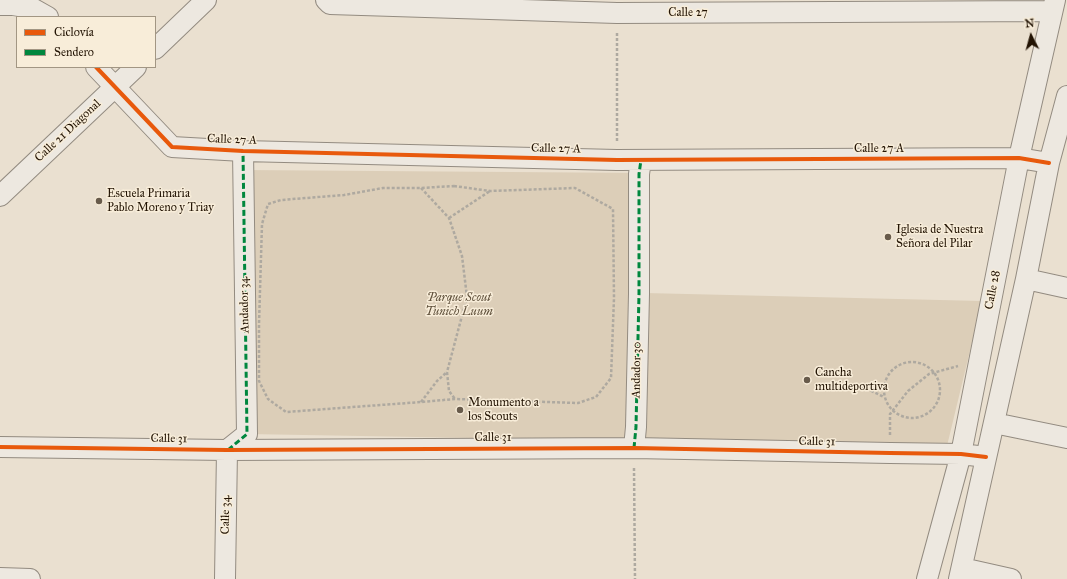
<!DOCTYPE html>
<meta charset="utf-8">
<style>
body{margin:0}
#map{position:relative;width:1067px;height:579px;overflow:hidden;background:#eae0d0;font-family:"IM FELL Great Primer",serif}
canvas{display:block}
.legend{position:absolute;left:16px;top:16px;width:140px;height:52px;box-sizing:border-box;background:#f8edd9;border:1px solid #a29683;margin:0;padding:5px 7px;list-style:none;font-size:12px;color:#221303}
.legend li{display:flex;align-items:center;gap:8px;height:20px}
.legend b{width:20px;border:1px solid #a29683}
.north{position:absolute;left:1011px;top:16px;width:40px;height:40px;-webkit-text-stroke:3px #f8edd9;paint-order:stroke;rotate:354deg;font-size:11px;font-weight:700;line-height:16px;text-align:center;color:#221303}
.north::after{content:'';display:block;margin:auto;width:14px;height:18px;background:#221303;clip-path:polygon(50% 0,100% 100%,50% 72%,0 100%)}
</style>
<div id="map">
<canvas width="1067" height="579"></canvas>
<ul class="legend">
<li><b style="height:5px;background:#e8590c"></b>Ciclovía</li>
<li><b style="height:5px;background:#00873e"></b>Sendero</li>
</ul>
<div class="north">N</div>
</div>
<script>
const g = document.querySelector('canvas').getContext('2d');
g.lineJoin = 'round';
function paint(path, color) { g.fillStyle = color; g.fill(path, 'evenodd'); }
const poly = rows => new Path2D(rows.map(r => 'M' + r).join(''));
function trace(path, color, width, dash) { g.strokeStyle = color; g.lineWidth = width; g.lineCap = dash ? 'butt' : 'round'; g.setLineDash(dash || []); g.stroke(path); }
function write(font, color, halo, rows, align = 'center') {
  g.font = font + ' "IM FELL Great Primer",serif'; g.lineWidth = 3; g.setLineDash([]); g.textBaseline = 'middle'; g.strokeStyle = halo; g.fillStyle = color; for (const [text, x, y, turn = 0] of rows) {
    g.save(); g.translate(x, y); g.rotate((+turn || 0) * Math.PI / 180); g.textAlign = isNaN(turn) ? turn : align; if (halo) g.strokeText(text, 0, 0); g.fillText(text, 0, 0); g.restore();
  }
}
const green = poly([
 [242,170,645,173,645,293,982,301,946,450,644,441,247,434]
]);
const path = poly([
 [617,33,617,142],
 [454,186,490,191,575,188,613,209,614,298,611,378,596,397,578,403,455,399,421,402,286,412,268,399,259,381,259,324,262,224,268,204,281,200,344,195,383,188,421,188,454,186],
 [421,188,449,218,462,256,467,297,447,372],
 [449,218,490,191],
 '884 390a28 28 0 1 1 56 0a28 28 0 1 1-56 0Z',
 [832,385,861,386,884,397],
 [421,402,437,381,447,372,449,391,455,399],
 [890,435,890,414,908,391,929,374,958,366],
 [634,468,635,579]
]);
const minor = poly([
 [326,0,330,4,617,13,1052,11],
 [0,5,13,5,32,8,48,17],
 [155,49,206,0],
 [96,67,172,147,243,151,617,160,1019,158,1049,163],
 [0,196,136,67],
 [1026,279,1067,288],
 [994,423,1067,438],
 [0,447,227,450,634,448,890,453,961,454,986,457],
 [634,448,636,427,639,294,639,174,641,160],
 [962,568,1011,579],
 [0,578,30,579],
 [225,579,227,450,247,434,243,151],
 [927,579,961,454,1019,158,1055,0],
 [959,579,1026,279,1049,163,1067,96]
]);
const quiet = poly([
 [634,448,636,427,639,294,639,174,641,160],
 [228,450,247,434,243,151]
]);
const cycleway = poly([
 [96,67,172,147,243,151,617,160,1019,158,1049,163],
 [0,447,227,450,634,448,890,453,961,454,986,457]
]);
const markers = [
 [99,201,4,"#685b4b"],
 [888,237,4,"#685b4b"],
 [807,380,4,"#685b4b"],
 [460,410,4,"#685b4b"]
];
const streetNames = [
 ["Calle 27",688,13],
 ["Calle 21 Diagonal",68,131,-43],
 ["Calle 27 A",232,140,2],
 ["Calle 27 A",556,149,1],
 ["Calle 27 A",879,149],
 ["Calle 28",993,290,-79],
 ["Andador 34",245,305,-91],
 ["Andador 30",637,370,-89],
 ["Calle 31",493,438],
 ["Calle 31",169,439,1],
 ["Calle 31",817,442,1],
 ["Calle 34",226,515,-89]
];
const poiNames = [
 ["Escuela Primaria",107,194],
 ["Pablo Moreno y Triay",107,208],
 ["Iglesia de Nuestra",896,230],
 ["Señora del Pilar",896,244],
 ["Cancha",815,373],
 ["multideportiva",815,387],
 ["Monumento a",468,403],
 ["los Scouts",468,417]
];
const parkNames = [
 ["Parque Scout",459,298],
 ["Tunich Luum",459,312]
];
paint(green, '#dcceb8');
trace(minor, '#938b80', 22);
trace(path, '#aea9a0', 2.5, [3, 2]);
trace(minor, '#ede8e0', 20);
trace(quiet, '#00873e', 3, [6, 3]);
trace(cycleway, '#e8590c', 4);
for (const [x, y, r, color] of markers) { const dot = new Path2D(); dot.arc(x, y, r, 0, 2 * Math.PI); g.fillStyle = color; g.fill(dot); trace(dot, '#f8edd9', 1.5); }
write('12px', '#221303', '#f8edd9', streetNames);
write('12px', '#221303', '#f8edd9', poiNames, 'left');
write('italic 12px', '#5f503b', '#f8edd9', parkNames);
</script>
